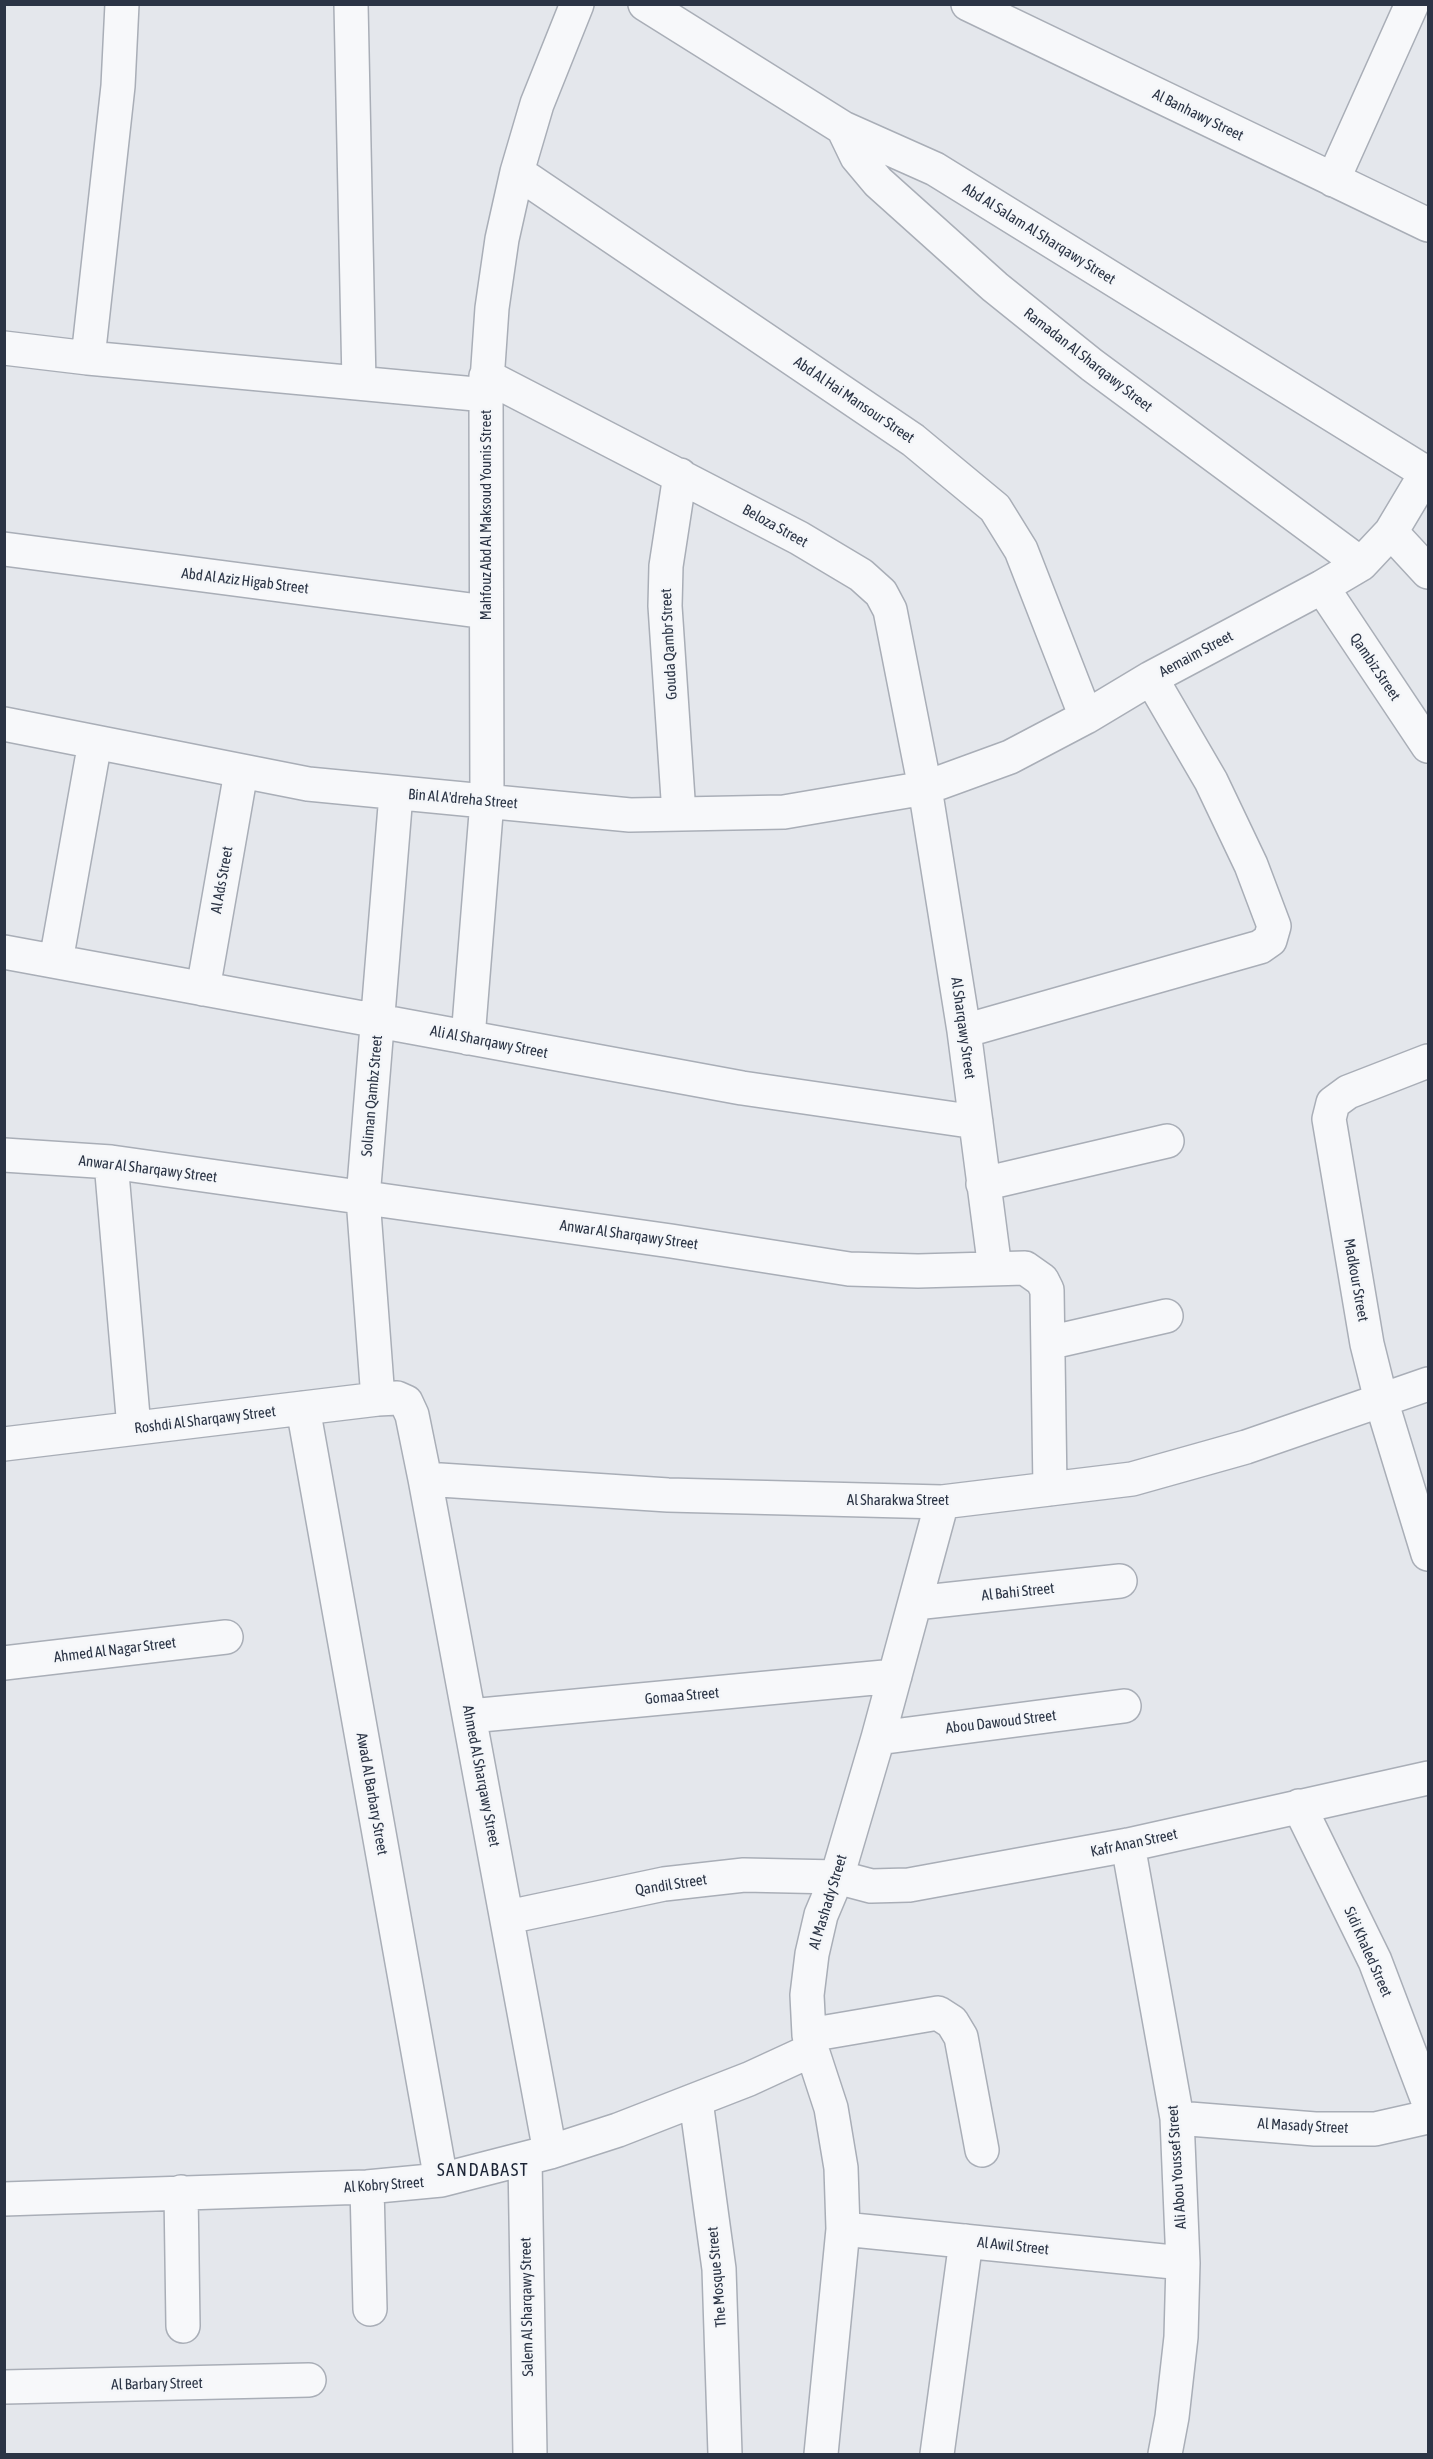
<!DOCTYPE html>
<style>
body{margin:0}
#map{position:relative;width:1433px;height:2459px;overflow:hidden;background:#e4e7ec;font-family:"Asap Condensed",sans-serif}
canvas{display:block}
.frame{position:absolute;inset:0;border:6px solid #2b3445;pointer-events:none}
</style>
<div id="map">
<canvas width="1433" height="2459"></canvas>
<div class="frame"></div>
</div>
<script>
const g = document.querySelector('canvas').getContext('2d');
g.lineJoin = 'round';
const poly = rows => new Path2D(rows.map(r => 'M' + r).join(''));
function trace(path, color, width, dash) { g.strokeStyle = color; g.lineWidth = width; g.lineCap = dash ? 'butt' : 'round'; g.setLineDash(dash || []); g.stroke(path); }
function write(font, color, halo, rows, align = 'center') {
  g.font = font + ' "Asap Condensed",sans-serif'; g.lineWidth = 5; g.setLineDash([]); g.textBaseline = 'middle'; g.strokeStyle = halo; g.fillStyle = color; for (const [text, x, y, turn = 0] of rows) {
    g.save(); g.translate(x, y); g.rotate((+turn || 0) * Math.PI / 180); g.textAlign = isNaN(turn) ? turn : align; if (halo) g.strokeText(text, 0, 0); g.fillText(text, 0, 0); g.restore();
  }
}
const street = poly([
 [351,4,359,383],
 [645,4,843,128,935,169,1428,474],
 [968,4,1428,225],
 [843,128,857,157,878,182,995,287,1092,365,1361,564],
 [517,172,913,440,995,508,1021,550,1086,717],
 [1333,180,1412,4],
 [4,348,88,358,486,395],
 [88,358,118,86,122,4],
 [486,376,799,538,861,575,881,593,890,610,925,788,964,1031,995,1269],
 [1391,532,1428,572],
 [4,549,486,612],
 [1322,587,1428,746],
 [4,724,308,784,630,815,784,812,925,788,1010,757,1086,717,1151,678,1322,587,1361,564,1391,532,1428,470],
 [679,814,665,606,666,566,680,475],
 [4,952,742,1088,976,1122],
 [56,961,95,742],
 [203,989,241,772],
 [964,1031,1260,947,1270,940,1274,926,1251,865,1211,781,1151,678],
 [468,1038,487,801,486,395,492,308,502,239,517,172,537,104,577,4],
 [1428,1061,1348,1092,1333,1103,1329,1119,1367,1344,1381,1400,1428,1554],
 [4,1155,111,1162,671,1241,849,1269,918,1271,1025,1268,1042,1280,1047,1290,1050,1489],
 [111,1162,134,1428],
 [983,1184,1167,1141],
 [1048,1343,1166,1316],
 [378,1399,363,1198,396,794],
 [303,1408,441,2180],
 [4,1444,378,1399,397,1398,406,1402,412,1415,425,1479,550,2152],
 [425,1479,668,1495,942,1502,1132,1479,1246,1447,1428,1384],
 [915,1603,1120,1581],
 [4,1663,226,1637],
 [470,1716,895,1676],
 [878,1738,1124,1706],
 [1299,1806,1375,1961,1428,2101],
 [1128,1845,1177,2118,1183,2263,1181,2337,1172,2417,1165,2454],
 [508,1917,664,1884,744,1875,837,1877,871,1886,909,1885,1128,1845,1428,1778],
 [809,2035,938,2013,952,2022,961,2037,982,2150],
 [696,2101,719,2269,725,2454],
 [1177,2118,1315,2129,1375,2129,1428,2117],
 [525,2159,530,2454],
 [367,2187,370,2309],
 [181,2192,183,2326],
 [4,2199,367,2187,441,2180,550,2152,618,2130,749,2079,812,2050],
 [843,2229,1183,2263],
 [4,2387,309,2380],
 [821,2454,843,2229,841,2168,831,2108,812,2050,809,2035,807,1995,812,1954,821,1915,837,1877,878,1738,942,1502],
 [937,2454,966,2241]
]);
const streetNames = [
 ["Al Banhawy Street",1198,115,26],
 ["Abd Al Salam Al Sharqawy Street",1039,234,32],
 ["Ramadan Al Sharqawy Street",1088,360,38],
 ["Abd Al Hai Mansour Street",854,400,34],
 ["Mahfouz Abd Al Maksoud Younis Street",486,515,-90],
 ["Beloza Street",775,526,29],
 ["Abd Al Aziz Higab Street",245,581,7],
 ["Gouda Qambr Street",669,644,-93],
 ["Aemaim Street",1196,654,-28],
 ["Qambiz Street",1375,667,56],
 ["Bin Al A'dreha Street",463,799,5],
 ["Al Ads Street",222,880,-80],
 ["Al Sharqawy Street",963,1028,82],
 ["Ali Al Sharqawy Street",489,1042,11],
 ["Soliman Qambz Street",372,1096,-85],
 ["Anwar Al Sharqawy Street",148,1169,7],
 ["Anwar Al Sharqawy Street",629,1235,8],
 ["Madkour Street",1356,1280,80],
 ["Roshdi Al Sharqawy Street",205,1420,-7],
 ["Al Sharakwa Street",898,1500],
 ["Al Bahi Street",1018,1592,-6],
 ["Ahmed Al Nagar Street",115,1650,-7],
 ["Gomaa Street",682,1696,-5],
 ["Abou Dawoud Street",1001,1722,-7],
 ["Ahmed Al Sharqawy Street",481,1776,79],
 ["Awad Al Barbary Street",372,1794,80],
 ["Kafr Anan Street",1134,1843,-12],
 ["Qandil Street",671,1885,-9],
 ["Al Mashady Street",828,1902,-73],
 ["Sidi Khaled Street",1368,1952,66],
 ["Al Masady Street",1303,2126,3],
 ["Ali Abou Youssef Street",1177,2167,-94],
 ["Al Kobry Street",384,2185,-4],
 ["Al Awil Street",1013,2246,6],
 ["The Mosque Street",717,2277,-95],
 ["Salem Al Sharqawy Street",527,2307,-91],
 ["Al Barbary Street",157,2384,-1]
];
const quarterNames = [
 ["SANDABAST",483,2170]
];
trace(street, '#a9aeb7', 36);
trace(street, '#f7f8fa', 33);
write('15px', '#2b3445', '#f4f6f9', streetNames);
g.letterSpacing = '1.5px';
write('18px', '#1d2536', '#f4f6f9', quarterNames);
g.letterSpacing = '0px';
</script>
